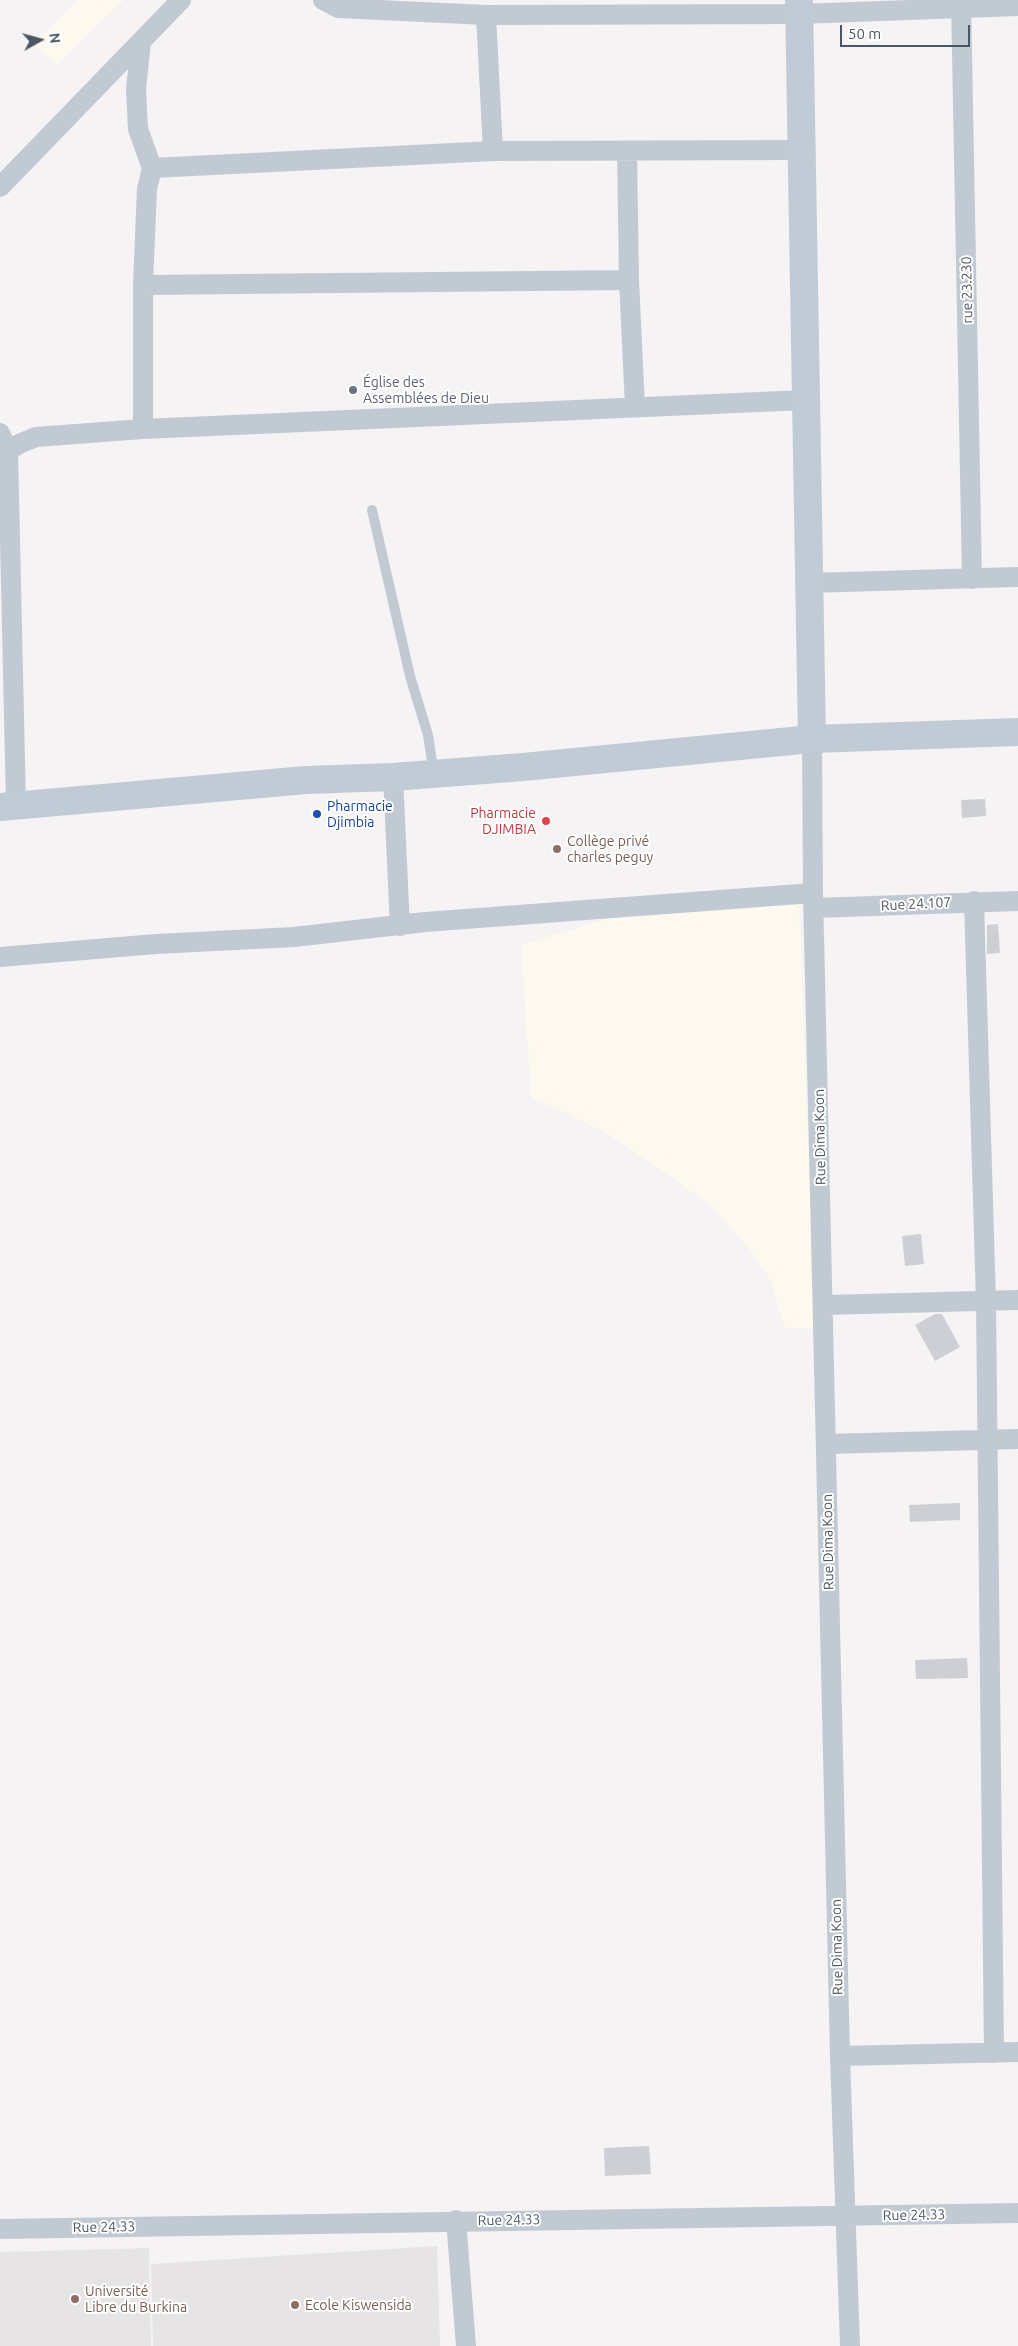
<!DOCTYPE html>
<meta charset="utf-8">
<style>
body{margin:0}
#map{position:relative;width:1018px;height:2346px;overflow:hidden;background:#f5f3f3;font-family:Ubuntu,sans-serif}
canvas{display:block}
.north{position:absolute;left:15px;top:15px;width:50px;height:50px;-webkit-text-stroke:4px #fff;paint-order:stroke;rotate:83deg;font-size:14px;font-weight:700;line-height:20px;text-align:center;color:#4a5661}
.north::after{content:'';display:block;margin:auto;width:18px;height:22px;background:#4a5661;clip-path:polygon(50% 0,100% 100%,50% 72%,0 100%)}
.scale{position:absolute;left:840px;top:25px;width:130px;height:22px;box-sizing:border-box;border:2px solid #4a5661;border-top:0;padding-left:6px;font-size:15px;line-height:18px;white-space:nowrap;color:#4a5661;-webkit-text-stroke:4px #fff;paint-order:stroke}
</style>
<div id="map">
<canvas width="1018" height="2346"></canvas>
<div class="north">N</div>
<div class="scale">50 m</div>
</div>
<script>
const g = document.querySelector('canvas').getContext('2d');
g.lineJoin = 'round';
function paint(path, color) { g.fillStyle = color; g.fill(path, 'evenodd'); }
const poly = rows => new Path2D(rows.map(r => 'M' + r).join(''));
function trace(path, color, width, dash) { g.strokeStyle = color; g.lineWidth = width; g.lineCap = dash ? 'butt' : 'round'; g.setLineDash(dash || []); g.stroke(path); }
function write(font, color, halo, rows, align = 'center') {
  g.font = font + ' Ubuntu,sans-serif'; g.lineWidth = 4; g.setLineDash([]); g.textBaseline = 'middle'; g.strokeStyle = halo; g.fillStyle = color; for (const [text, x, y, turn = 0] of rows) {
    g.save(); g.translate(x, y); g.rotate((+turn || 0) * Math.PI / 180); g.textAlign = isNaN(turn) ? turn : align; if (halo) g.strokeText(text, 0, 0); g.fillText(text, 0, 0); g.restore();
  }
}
const commercial = poly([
 [77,0,124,0,57,65,33,44],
 [799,900,815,1328,785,1328,771,1281,749,1249,710,1204,605,1132,531,1097,521,945,627,913]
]);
const education = poly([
 [437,2246,440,2346,153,2346,151,2264],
 [149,2248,151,2346,0,2346,0,2252]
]);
const building = poly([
 [985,799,986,816,962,818,961,800],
 [998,924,1000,953,987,954,987,925],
 [921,1234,924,1264,905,1266,902,1236],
 [935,1314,942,1314,960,1347,935,1361,915,1325],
 [960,1503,960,1520,910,1522,909,1505],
 [967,1658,968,1678,916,1679,915,1660],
 [649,2146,651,2174,605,2176,604,2148]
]);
const lane = poly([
 [372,510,410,676,428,735,434,774]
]);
const street = poly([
 [323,0,338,8,486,15,799,14,1018,6],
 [961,0,972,579],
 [486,15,493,151],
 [141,42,136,89,138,129,152,168,147,189,143,285,143,429],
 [627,151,629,280,635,407],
 [152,168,493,151,801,150],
 [0,187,181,0],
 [143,285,629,280],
 [0,433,8,451],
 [808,583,1018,577],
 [812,739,813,893,840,2056,850,2346],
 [393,777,400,926],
 [16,805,8,451,19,444,36,437,143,429,805,400],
 [974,901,986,1302,994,2053],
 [815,908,1018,901],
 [0,957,156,944,294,937,425,922,813,893],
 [824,1305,1018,1300],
 [826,1444,1018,1439],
 [840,2056,1018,2052],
 [456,2220,466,2346],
 [0,2229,1018,2213]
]);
const secondary = poly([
 [799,0,812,739],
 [0,807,306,780,393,777,523,767,812,739,1018,732]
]);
const markers = [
 [353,390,5,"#6b7280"],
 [317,814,5,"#1a4fb4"],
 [546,821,5,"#e0444e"],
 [557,849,5,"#8d6e63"],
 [75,2299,5,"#8d6e63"],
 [295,2305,5,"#8d6e63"]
];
const streetNames = [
 ["rue 23.230",967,290,-91],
 ["Rue 24.107",916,904,-3],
 ["Rue Dima Koon",820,1137,-91],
 ["Rue Dima Koon",828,1542,-91],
 ["Rue Dima Koon",837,1947,-91],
 ["Rue 24.33",914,2215,-1],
 ["Rue 24.33",509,2220,-1],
 ["Rue 24.33",104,2227,-1]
];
const worshipNames = [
 ["Église des",363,382],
 ["Assemblées de Dieu",363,398]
];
const transitNames = [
 ["Pharmacie",327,806],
 ["Djimbia",327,822]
];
const healthNames = [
 ["Pharmacie",536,813],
 ["DJIMBIA",536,829]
];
const educationNames = [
 ["Collège privé",567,841],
 ["charles peguy",567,857],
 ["Université",85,2291],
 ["Libre du Burkina",85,2307],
 ["Ecole Kiswensida",305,2305]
];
paint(commercial, '#fdf9ef');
paint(education, '#e6e4e5');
paint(building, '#cdcfd5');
trace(lane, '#c1cad2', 10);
trace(street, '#c1cad2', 20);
trace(secondary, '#c1cbd6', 28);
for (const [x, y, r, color] of markers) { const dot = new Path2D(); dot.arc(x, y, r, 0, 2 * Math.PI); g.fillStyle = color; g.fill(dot); trace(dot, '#fff', 2); }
write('14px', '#4a5661', '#fff', streetNames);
write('14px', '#5b616d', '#fff', worshipNames, 'left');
write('14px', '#164399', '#fff', transitNames, 'left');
write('14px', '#be3a42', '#fff', healthNames, 'right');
write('14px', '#785e54', '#fff', educationNames, 'left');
</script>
